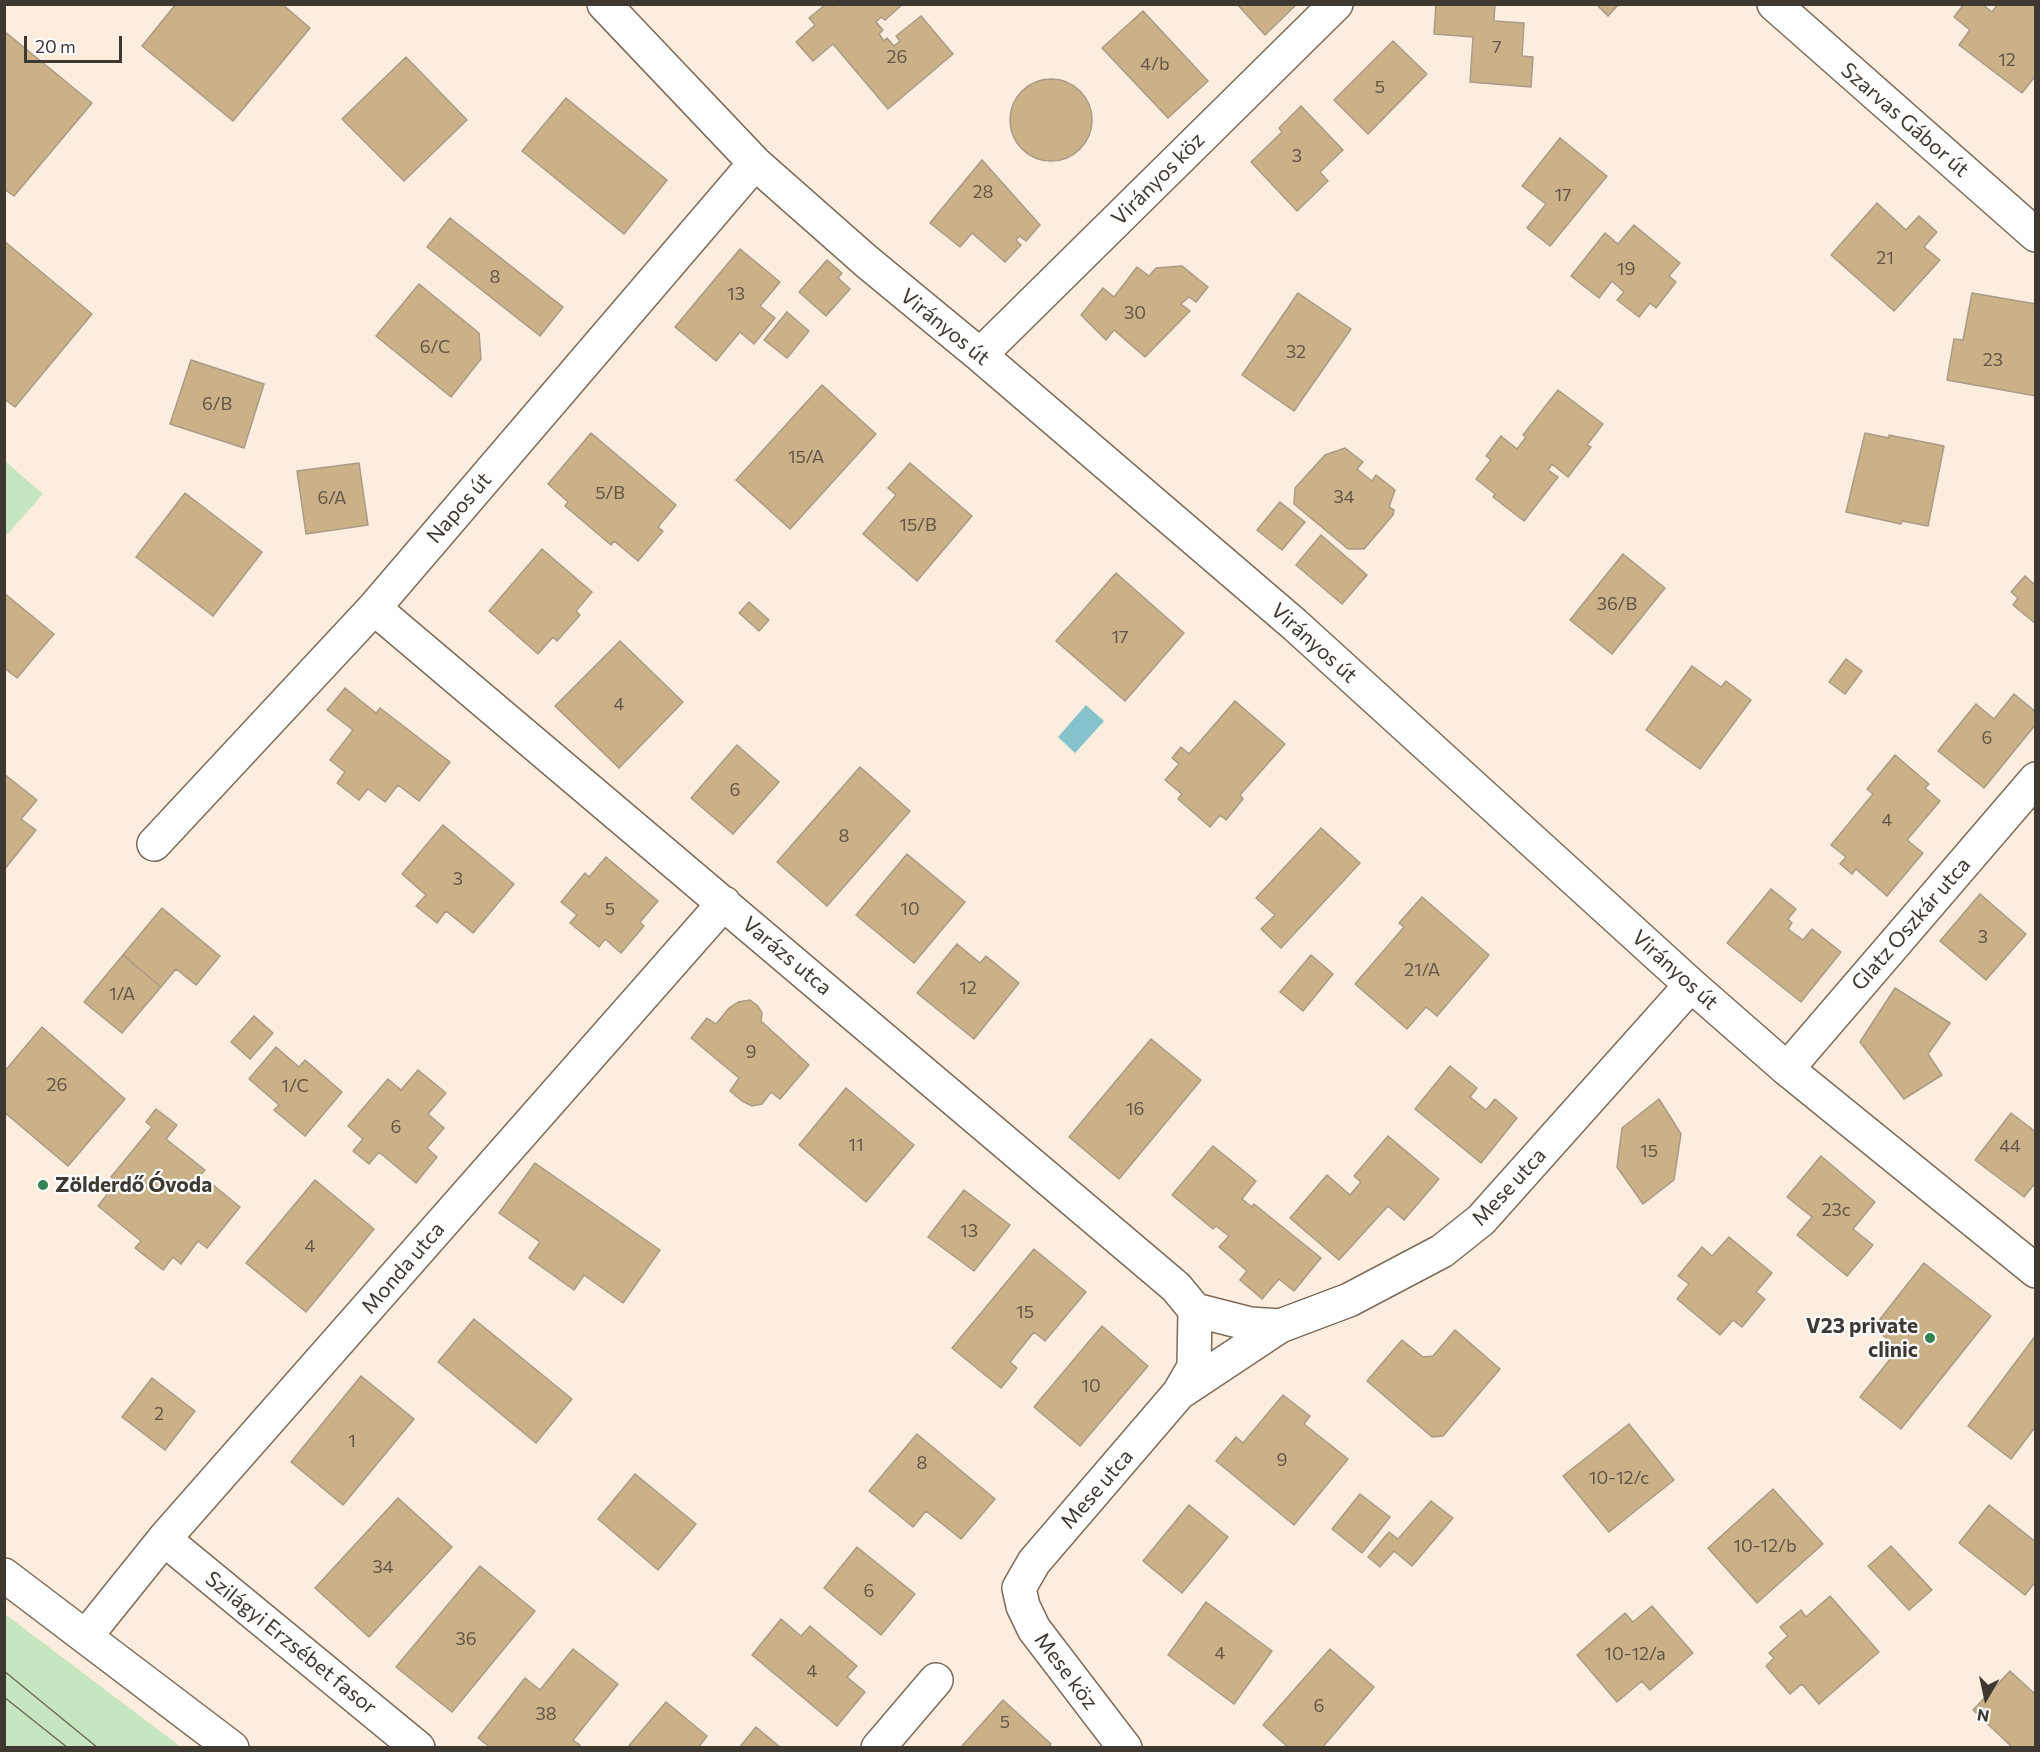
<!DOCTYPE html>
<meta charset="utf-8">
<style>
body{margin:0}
#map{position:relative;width:2040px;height:1752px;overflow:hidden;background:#fdedde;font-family:Commissioner,sans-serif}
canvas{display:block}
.frame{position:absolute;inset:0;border:6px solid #3f3830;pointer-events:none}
.north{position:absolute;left:1956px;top:1668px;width:60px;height:60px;-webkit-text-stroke:4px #fdfdfd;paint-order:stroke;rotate:189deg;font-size:16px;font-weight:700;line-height:24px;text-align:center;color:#3f3830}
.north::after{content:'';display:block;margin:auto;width:21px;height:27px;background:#3f3830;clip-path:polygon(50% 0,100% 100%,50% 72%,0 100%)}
.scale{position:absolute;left:24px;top:36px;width:98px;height:27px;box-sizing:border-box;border:3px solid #3f3830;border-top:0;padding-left:8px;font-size:18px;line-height:21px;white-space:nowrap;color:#3f3830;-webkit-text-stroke:4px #fdfdfd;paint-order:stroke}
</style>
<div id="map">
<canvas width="2040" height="1752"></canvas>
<div class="frame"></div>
<div class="north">N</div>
<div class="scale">20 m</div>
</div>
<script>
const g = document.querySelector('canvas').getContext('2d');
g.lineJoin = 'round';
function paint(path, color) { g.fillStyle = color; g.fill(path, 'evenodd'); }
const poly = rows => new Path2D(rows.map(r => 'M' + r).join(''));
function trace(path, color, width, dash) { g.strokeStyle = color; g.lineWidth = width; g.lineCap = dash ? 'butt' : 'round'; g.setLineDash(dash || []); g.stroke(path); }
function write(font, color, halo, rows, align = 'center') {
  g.font = font + ' Commissioner,sans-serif'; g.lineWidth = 4.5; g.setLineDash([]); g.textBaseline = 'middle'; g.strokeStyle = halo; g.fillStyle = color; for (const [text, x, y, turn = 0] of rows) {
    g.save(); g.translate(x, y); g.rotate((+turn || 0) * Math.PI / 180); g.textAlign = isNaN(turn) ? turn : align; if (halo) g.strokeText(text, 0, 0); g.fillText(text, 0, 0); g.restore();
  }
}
const green = poly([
 [5,461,43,494,5,537],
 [4,1614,5,1614,181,1747,5,1747]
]);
const water = poly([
 [1086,705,1104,721,1075,753,1058,737]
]);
const building = poly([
 [176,4,282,4,310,28,233,121,142,46,176,4],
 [826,4,834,6,836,4,903,4,885,20,881,17,876,22,883,30,879,34,884,41,887,38,894,46,900,41,896,36,921,16,953,54,888,109,833,44,813,61,796,42,815,25,809,18,826,4],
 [1237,4,1297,4,1265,35,1237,4],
 [1436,4,1495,4,1494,21,1524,23,1522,56,1533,57,1531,87,1470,82,1473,37,1434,34,1436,4],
 [1596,4,1619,4,1608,16,1596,4],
 [1964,4,1982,4,1992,12,1998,4,2032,4,2036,7,2036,75,2022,93,1959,45,1970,30,1954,17,1964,4],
 [1143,11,1208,81,1168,118,1102,48,1143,11],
 [4,31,92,103,14,196,4,189,4,31],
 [1393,41,1427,74,1368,134,1334,100,1393,41],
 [406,57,467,120,404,181,342,119,406,57],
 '1010 120a41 41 0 1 1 82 0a41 41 0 1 1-82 0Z',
 [566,98,667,180,624,234,522,151,566,98],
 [1301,106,1343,150,1320,172,1328,181,1297,211,1251,162,1282,132,1279,128,1301,106],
 [1560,138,1607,176,1550,246,1527,228,1546,204,1522,186,1560,138],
 [982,160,1040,225,1026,241,1019,236,1016,240,1021,245,1005,262,972,233,960,247,930,223,982,160],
 [1877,203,1906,230,1919,216,1937,232,1924,247,1940,260,1894,311,1831,255,1877,203],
 [450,218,563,307,540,336,427,247,450,218],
 [1634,225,1680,263,1669,276,1676,282,1656,308,1650,303,1639,317,1617,300,1624,292,1612,281,1599,298,1571,276,1605,233,1618,244,1634,225],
 [4,241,92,314,15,407,4,399,4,241],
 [740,249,780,282,760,306,775,318,754,344,740,332,716,361,675,327,740,249],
 [827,260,842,273,838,278,850,289,826,316,799,292,827,260],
 [1182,266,1208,287,1196,302,1189,297,1181,304,1190,311,1145,357,1114,330,1106,340,1081,315,1103,288,1114,297,1137,267,1149,276,1156,268,1182,266],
 [419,284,479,333,481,359,451,397,376,336,419,284],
 [1298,293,1351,329,1294,411,1242,375,1298,293],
 [1972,293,2036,304,2036,396,1947,380,1954,339,1963,340,1972,293],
 [787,312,809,331,787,358,764,340,787,312],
 [191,360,264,384,244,448,170,424,191,360],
 [822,385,876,434,790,529,736,480,822,385],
 [1558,390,1603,424,1587,445,1591,447,1568,477,1552,464,1548,470,1558,477,1524,521,1493,497,1495,494,1476,479,1491,460,1486,456,1501,436,1517,449,1526,437,1523,435,1558,390],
 [591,433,676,505,658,527,663,531,638,561,614,541,611,545,565,506,568,502,548,484,591,433],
 [1865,433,1889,438,1889,435,1944,446,1928,526,1902,521,1901,524,1846,512,1865,433],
 [1345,448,1363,462,1357,469,1372,481,1376,475,1395,490,1389,507,1394,510,1393,515,1364,549,1348,549,1294,504,1295,488,1325,455,1345,448],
 [359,463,368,525,306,534,297,471,359,463],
 [910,463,972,516,917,581,863,534,896,495,888,488,910,463],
 [185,493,262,552,213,616,136,557,185,493],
 [1280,502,1305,522,1282,550,1257,530,1280,502],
 [1321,535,1367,575,1342,604,1296,565,1321,535],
 [542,549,592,592,576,611,580,615,557,641,553,637,538,654,489,611,542,549],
 [1623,554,1665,588,1612,654,1570,620,1623,554],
 [1116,573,1184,633,1125,701,1056,641,1116,573],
 [2025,576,2034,584,2036,582,2036,624,2013,605,2018,598,2011,592,2025,576],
 [4,593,54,634,17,678,4,668,4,593],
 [749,602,769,620,759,631,739,613,749,602],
 [620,641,683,702,619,768,555,706,620,641],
 [1846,659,1862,671,1845,694,1829,682,1846,659],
 [1692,666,1721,687,1726,681,1751,700,1700,769,1646,730,1692,666],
 [345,688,376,713,380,708,450,762,419,801,398,785,385,802,368,789,359,800,337,783,345,772,330,760,353,730,327,710,345,688],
 [2014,694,2036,712,2036,724,1984,788,1938,751,1976,704,1994,719,2014,694],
 [1235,701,1285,744,1240,795,1243,799,1226,820,1220,815,1210,827,1178,799,1182,794,1165,780,1179,764,1172,758,1181,747,1189,754,1235,701],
 [737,745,779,782,733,834,691,798,737,745],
 [1895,755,1929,784,1925,788,1940,801,1907,840,1923,853,1887,896,1856,869,1852,874,1840,864,1846,857,1831,845,1873,794,1867,789,1895,755],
 [860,767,910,811,827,906,777,862,860,767],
 [4,774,37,800,21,819,36,830,4,870,4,774],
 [443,825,514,884,473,933,446,911,437,923,416,906,426,895,402,874,443,825],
 [1321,828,1360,863,1281,948,1261,929,1275,915,1256,898,1321,828],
 [907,854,965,902,914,963,856,915,907,854],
 [606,857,658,901,640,922,644,926,621,953,605,939,599,947,570,923,577,915,561,902,585,873,589,877,606,857],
 [1771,889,1796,909,1788,919,1792,923,1788,929,1803,940,1812,929,1841,952,1801,1002,1727,943,1771,889],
 [1980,894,2026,934,1986,980,1940,941,1980,894],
 [1422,897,1489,955,1437,1016,1426,1007,1407,1029,1355,984,1404,927,1399,923,1422,897],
 [162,908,220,956,196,985,176,969,161,987,123,955,162,908],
 [957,944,980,963,986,956,1019,983,974,1039,917,993,957,944],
 [123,955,161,987,122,1033,84,1002,123,955],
 [1311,955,1333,974,1303,1011,1280,992,1311,955],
 [1895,988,1950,1023,1928,1054,1942,1075,1904,1099,1860,1042,1895,988],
 [750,1000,758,1006,762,1013,761,1021,809,1065,780,1099,771,1092,762,1104,752,1106,742,1101,730,1091,739,1078,691,1038,707,1018,716,1024,729,1008,738,1002,750,1000],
 [254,1016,273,1033,250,1059,231,1042,254,1016],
 [42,1027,125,1099,68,1166,4,1112,4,1072,42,1027],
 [1151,1039,1201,1080,1119,1179,1069,1137,1151,1039],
 [276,1047,299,1067,305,1060,342,1092,305,1136,274,1110,279,1105,249,1079,276,1047],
 [1450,1066,1477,1088,1470,1097,1486,1110,1495,1099,1517,1118,1481,1163,1415,1109,1450,1066],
 [418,1070,446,1093,428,1114,444,1128,427,1148,437,1157,416,1183,379,1152,369,1164,353,1151,363,1139,348,1126,388,1079,401,1090,418,1070],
 [846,1088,914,1145,866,1202,799,1145,846,1088],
 [1659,1099,1681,1134,1674,1180,1643,1204,1617,1167,1622,1128,1659,1099],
 [156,1109,177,1125,166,1139,205,1170,192,1185,199,1190,207,1180,240,1207,207,1248,198,1241,181,1264,173,1257,163,1270,135,1248,141,1241,98,1206,117,1182,111,1177,152,1127,146,1122,156,1109],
 [2011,1113,2036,1132,2036,1182,2024,1197,1975,1160,2011,1113],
 [1388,1136,1439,1179,1404,1220,1388,1206,1339,1260,1290,1218,1327,1175,1350,1195,1361,1182,1354,1176,1388,1136],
 [1213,1146,1256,1181,1242,1199,1252,1207,1254,1204,1321,1258,1294,1291,1279,1279,1262,1299,1240,1280,1247,1271,1219,1247,1229,1236,1216,1226,1213,1229,1172,1195,1213,1146],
 [1821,1156,1875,1202,1853,1229,1873,1245,1847,1276,1797,1235,1812,1217,1787,1197,1821,1156],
 [535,1163,660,1250,623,1303,584,1275,574,1290,529,1258,540,1242,499,1213,535,1163],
 [315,1180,374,1229,306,1312,246,1263,315,1180],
 [964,1190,1010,1225,974,1271,928,1237,964,1190],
 [1729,1237,1772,1273,1756,1292,1765,1299,1742,1327,1733,1320,1720,1335,1677,1299,1689,1284,1678,1276,1702,1247,1712,1256,1729,1237],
 [1034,1249,1086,1292,1045,1341,1034,1332,1010,1362,1017,1368,1001,1388,952,1348,1034,1249],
 [1924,1263,1991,1316,1901,1429,1860,1397,1899,1348,1873,1328,1924,1263],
 [474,1319,572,1399,536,1443,438,1362,474,1319],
 [1102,1326,1148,1366,1080,1446,1034,1407,1102,1326],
 [1455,1330,1500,1369,1443,1436,1432,1437,1367,1381,1402,1340,1423,1357,1433,1356,1455,1330],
 [2036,1335,2036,1426,2011,1459,1968,1426,2036,1335],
 [361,1376,414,1419,343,1505,291,1462,361,1376],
 [152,1378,195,1411,165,1450,122,1417,152,1378],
 [1283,1395,1310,1416,1304,1424,1348,1459,1294,1525,1216,1461,1236,1437,1243,1443,1283,1395],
 [1629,1424,1674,1480,1609,1532,1563,1476,1629,1424],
 [917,1434,995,1499,961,1539,926,1511,913,1527,869,1491,917,1434],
 [635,1474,696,1524,658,1570,598,1519,635,1474],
 [1773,1489,1823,1544,1757,1603,1708,1548,1773,1489],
 [1360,1494,1390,1517,1362,1553,1332,1529,1360,1494],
 [398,1498,452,1547,369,1637,315,1588,398,1498],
 [1431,1501,1453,1518,1412,1566,1394,1551,1380,1567,1368,1557,1389,1532,1398,1539,1431,1501],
 [1189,1505,1228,1537,1182,1593,1143,1561,1189,1505],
 [1989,1505,2036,1542,2036,1581,2025,1595,1959,1543,1989,1505],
 [1891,1546,1932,1590,1909,1610,1868,1566,1891,1546],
 [857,1547,915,1594,881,1635,824,1588,857,1547],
 [480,1566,535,1611,452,1712,396,1667,480,1566],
 [1830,1596,1879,1652,1819,1704,1802,1684,1790,1694,1766,1666,1774,1658,1769,1653,1788,1636,1780,1627,1801,1610,1806,1617,1830,1596],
 [1206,1602,1272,1651,1234,1704,1168,1655,1206,1602],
 [1652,1606,1693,1653,1650,1690,1642,1681,1617,1702,1577,1655,1625,1613,1633,1622,1652,1606],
 [781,1619,801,1636,810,1626,857,1666,847,1677,865,1692,837,1726,752,1655,781,1619],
 [573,1649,618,1684,573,1740,580,1745,578,1748,491,1748,478,1738,525,1678,540,1690,573,1649],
 [1330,1649,1374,1687,1322,1748,1289,1748,1263,1725,1330,1649],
 [2010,1671,2036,1695,2036,1748,2013,1748,1973,1710,2010,1671],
 [1003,1700,1051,1744,1048,1748,961,1747,1003,1700],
 [666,1702,707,1736,698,1748,627,1748,666,1702],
 [756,1727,781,1748,739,1748,756,1727]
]);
const minor = poly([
 [604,4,755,163,866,261,980,355,1294,624,1691,985,1787,1069,2036,1271],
 [1774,4,2036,235],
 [980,355,1336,4],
 [374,608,1176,1287,1195,1310],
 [154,844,374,608,755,163],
 [1787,1069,2036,779],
 [1195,1310,1250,1324,1280,1326],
 [1179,1393,1280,1326,1349,1300,1442,1251,1481,1220,1691,985],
 [164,1539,418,1748],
 [86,1636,164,1539,724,903],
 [878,1748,936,1680],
 [1125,1748,1034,1629,1023,1606,1019,1588,1034,1562,1179,1393,1194,1367,1195,1310]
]);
const major = poly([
 [4,1575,232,1748]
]);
const tram = poly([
 [4,1671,98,1748],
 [4,1697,68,1748]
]);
const markers = [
 [43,1185,6,"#328252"],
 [1930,1338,6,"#328252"]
];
const numberNames = [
 ["7",1497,47],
 ["26",897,57],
 ["12",2007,60],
 ["4/b",1155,64],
 ["5",1380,87],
 ["3",1297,156],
 ["28",983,192],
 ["17",1563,195],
 ["21",1885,258],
 ["19",1626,269],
 ["8",495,277],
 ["13",736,294],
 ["30",1135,313],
 ["6/C",435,347],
 ["32",1296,352],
 ["23",1993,360],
 ["6/B",217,404],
 ["15/A",806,457],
 ["5/B",610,493],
 ["34",1344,497],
 ["6/A",332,498],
 ["15/B",918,525],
 ["36/B",1617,604],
 ["17",1120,637],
 ["4",619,704],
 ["6",1987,738],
 ["6",735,790],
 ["4",1887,820],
 ["8",844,836],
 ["3",458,879],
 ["5",610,909],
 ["10",910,909],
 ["3",1983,937],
 ["21/A",1422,970],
 ["12",968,988],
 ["1/A",122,994],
 ["9",751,1052],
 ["26",57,1085],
 ["1/C",295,1086],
 ["16",1135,1109],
 ["6",396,1127],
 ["11",856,1145],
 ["44",2010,1146],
 ["15",1649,1151],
 ["23c",1836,1210],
 ["13",969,1231],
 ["4",310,1246],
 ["15",1025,1312],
 ["10",1091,1386],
 ["2",159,1414],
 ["1",352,1441],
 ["9",1282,1460],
 ["8",922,1463],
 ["10-12/c",1619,1478],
 ["10-12/b",1765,1546],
 ["34",383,1567],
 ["6",869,1591],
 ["36",466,1639],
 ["4",1220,1653],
 ["10-12/a",1635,1654],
 ["4",812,1671],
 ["6",1319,1706],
 ["38",546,1714],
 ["5",1005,1722]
];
const streetNames = [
 ["Szarvas Gábor út",1905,120,41],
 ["Virányos köz",1158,179,-45],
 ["Virányos út",945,327,39],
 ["Napos út",459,508,-49],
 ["Virányos út",1314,643,42],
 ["Glatz Oszkár utca",1911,924,-49],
 ["Varázs utca",787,956,40],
 ["Virányos út",1675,970,42],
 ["Mese utca",1509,1187,-47],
 ["Monda utca",403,1268,-49],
 ["Mese utca",1097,1489,-49],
 ["Szilágyi Erzsébet fasor",291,1643,39],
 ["Mese köz",1066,1671,53]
];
const poiNames = [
 ["Zölderdő Óvoda",55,1185],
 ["V23 private",1918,1326,"right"],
 ["clinic",1918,1350,"right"]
];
paint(green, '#c5e6bf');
paint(water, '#86c2cc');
paint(building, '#cbb188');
trace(building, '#a99b87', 1.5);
trace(minor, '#7c6b5a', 36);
trace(major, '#7c6b5a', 36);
trace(minor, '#fff', 33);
trace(major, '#fff', 33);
trace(tram, '#73695f', 1.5);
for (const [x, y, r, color] of markers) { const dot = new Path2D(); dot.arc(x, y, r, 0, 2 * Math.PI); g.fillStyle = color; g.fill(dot); trace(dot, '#fdfdfd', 2); }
write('18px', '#625646', null, numberNames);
write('21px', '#3f3830', '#fdfdfd', streetNames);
write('bold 21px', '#3f3830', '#fdfdfd', poiNames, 'left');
</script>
